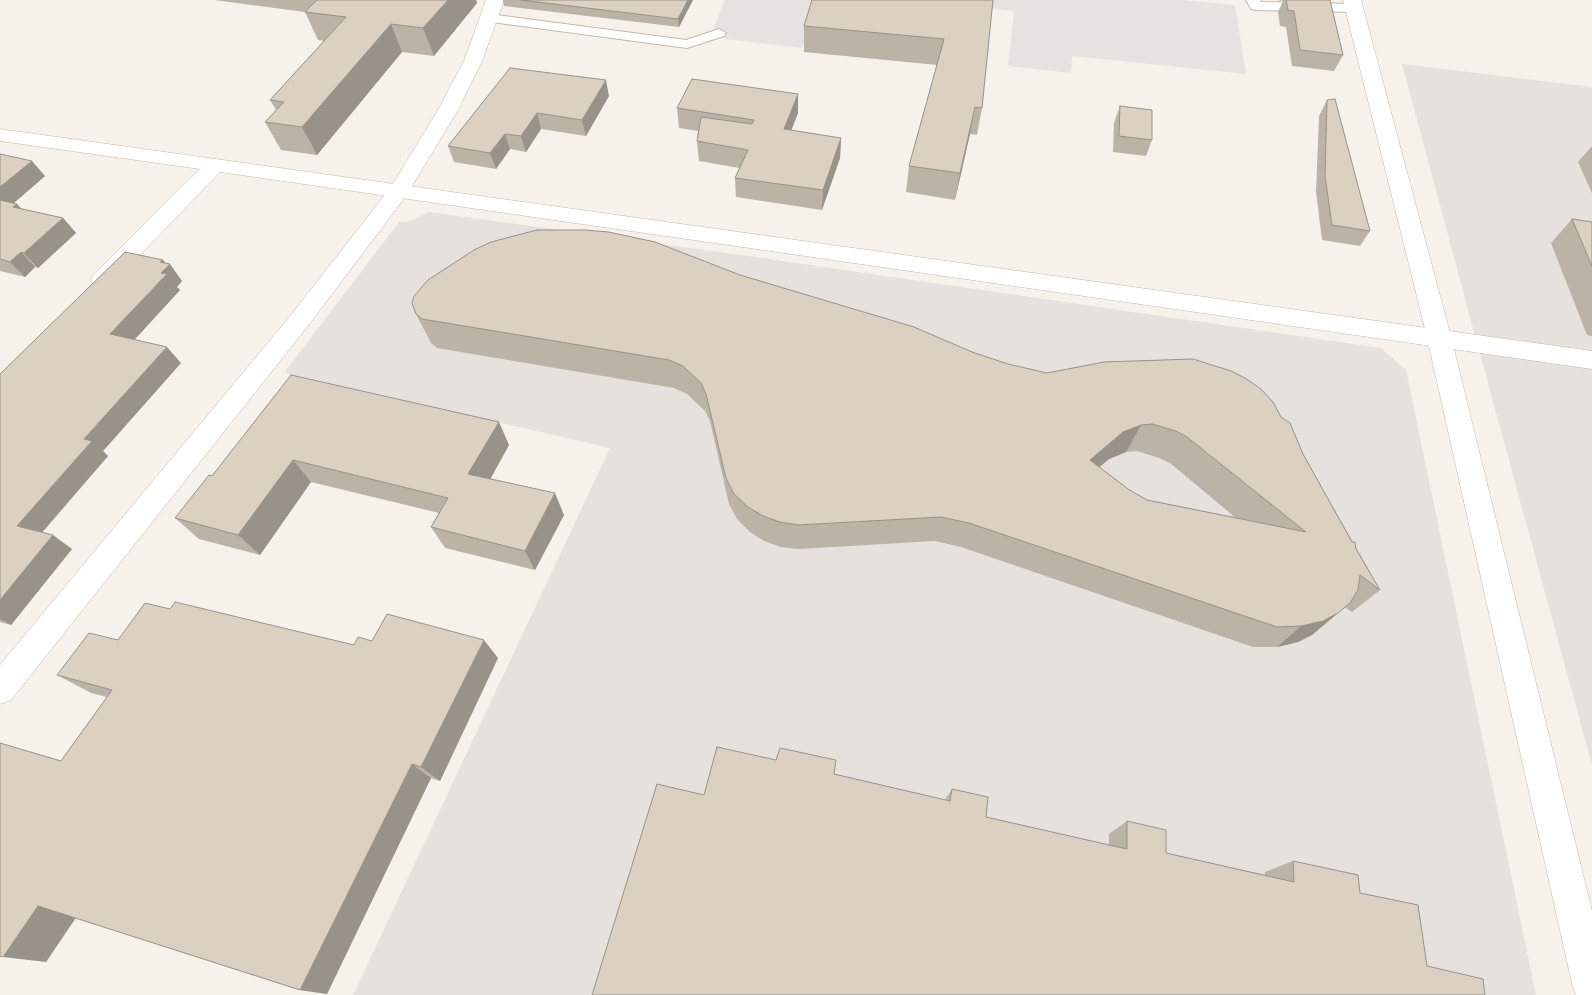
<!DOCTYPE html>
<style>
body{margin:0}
canvas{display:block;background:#f6f2eb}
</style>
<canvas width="1592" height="995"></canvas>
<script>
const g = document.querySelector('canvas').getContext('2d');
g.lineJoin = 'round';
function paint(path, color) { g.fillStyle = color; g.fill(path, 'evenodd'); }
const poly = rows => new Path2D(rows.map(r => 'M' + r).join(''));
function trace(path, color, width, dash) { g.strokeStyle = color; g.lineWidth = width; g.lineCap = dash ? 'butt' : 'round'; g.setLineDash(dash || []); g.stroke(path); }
const industrial = poly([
 [1402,64,1592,87,1592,765,1473,328],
 [429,212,748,256,1381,348,1406,370,1536,995,353,995,610,448,284,373,399,222,407,222]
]);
const parking = poly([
 [725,0,850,0,814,7,802,48,726,39,714,27],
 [981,0,1184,0,1235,5,1246,74,1072,56,1071,73,1008,66,1014,11,980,8]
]);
const service = poly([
 [1246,0,1260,0,1261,2,1354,4,1361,8,1354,12,1256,10,1251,9,1246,0],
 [489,14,686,40,719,29,726,33,724,36,687,48,484,21,482,18,484,15,489,14]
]);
const minor = poly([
 [0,129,1592,351,1592,369,220,172,110,286,102,288,94,286,91,280,94,274,200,169,0,141,0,129]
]);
const tertiary = poly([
 [486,0,504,0,482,61,458,110,406,196,307,327,11,700,0,704,0,665,291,315,391,187,438,110,464,61,486,0],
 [1343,0,1361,0,1451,337,1592,911,1592,995,1576,995,1573,988,1427,337,1343,0]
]);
const wall = poly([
 [214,0,476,0,477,3,434,56,402,52,317,155,281,150,265,122,276,110,270,100,324,41,318,40,305,12],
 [503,0,693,0,679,27,504,6],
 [993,0,982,108,977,135,970,134,955,200,906,192,909,166,937,65,804,52,804,26],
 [1276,0,1330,0,1343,55,1334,71,1292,66,1286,27,1280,26,1278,12,1283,1],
 [510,68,609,96,586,136,541,129,526,152,510,149,496,169,454,162,448,146],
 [1327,100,1370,231,1360,246,1322,240,1316,192,1319,116],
 [1120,106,1152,140,1146,156,1113,152,1114,123],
 [677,108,798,113,791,130,841,138,840,158,822,210,736,197,735,178,739,168,699,161,697,141,698,131,679,128],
 [1591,147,1592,147,1592,193,1578,162],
 [0,154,45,176,14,203,22,209,63,218,76,233,38,268,35,267,25,277,0,271],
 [1572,219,1592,222,1592,336,1587,335,1551,243],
 [163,260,182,281,177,287,180,290,134,340,181,363,103,451,108,456,42,533,72,549,11,625,0,622,0,374],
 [740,275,1008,364,1047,373,1281,417,1303,454,1380,590,1352,612,1345,607,1312,635,1298,642,1277,647,1253,647,961,547,935,541,798,549,781,547,764,541,750,532,737,519,729,504,710,421,705,411,687,394,674,388,437,348,431,343,416,314],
 [1137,451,1159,458,1170,463,1236,518,1147,500,1128,489,1099,467,1109,459,1126,452],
 [291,375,509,445,490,479,564,515,535,570,445,548,431,527,439,513,311,482,260,555,199,539,175,518,212,476],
 [170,609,354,645,372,641,498,658,440,781,431,778,327,994,300,990,76,918,46,962,61,761,107,697,91,693,57,675],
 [776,760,836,760,834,774,945,800,952,789,986,817,1109,845,1109,834,1127,821,1166,853,1265,875,1265,872,1293,861,1360,893,704,795]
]);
const shadedWall = poly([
 [448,0,476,0,477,3,434,56,423,28],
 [688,0,693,0,679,27,678,19],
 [391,24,402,52,317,155,302,127],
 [606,80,609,96,586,136,582,120],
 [798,94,798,113,784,149,784,129],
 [975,107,970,134,955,200,960,173],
 [537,113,541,129,526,152,521,136],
 [505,134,510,149,496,169,490,153],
 [841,138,840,158,822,210,823,190],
 [32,161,45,176,2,213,0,211,0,187],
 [17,204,31,219,13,207],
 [63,218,76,233,38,268,24,253],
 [21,252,35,267,25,277,10,262],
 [163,260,168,266,170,264,182,281,177,287,180,290,125,350,110,334,161,273,160,262],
 [167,347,181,363,103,451,108,456,36,539,17,526,84,439],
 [499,422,509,445,481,496,468,474],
 [1141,425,1126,452,1109,459,1077,486,1090,460,1123,432],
 [293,460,311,482,260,555,238,535],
 [555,493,564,515,535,570,525,551],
 [53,535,72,549,11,625,0,619,0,600],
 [1338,613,1312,635,1298,642,1277,647,1301,626],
 [484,640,498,658,440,781,421,767],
 [412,764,431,778,327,994,300,990],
 [38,906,78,914,46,962,3,957]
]);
const building = poly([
 [317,0,448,0,423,28,391,24,302,127,265,122,284,102,270,100,346,17,305,12,317,0],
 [521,0,688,0,678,19,521,0],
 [812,0,993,0,982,108,975,107,960,173,909,166,944,39,804,26,812,0],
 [1286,0,1330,0,1343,55,1300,50,1294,11,1288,10,1286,0],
 [510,68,606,80,582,120,537,113,521,136,505,134,490,153,448,146,510,68],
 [692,79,798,94,784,129,841,138,823,190,735,178,748,150,697,141,701,117,752,124,754,120,677,108,692,79],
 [1335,99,1370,231,1332,225,1325,176,1327,100,1335,99],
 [1120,106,1152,110,1152,140,1119,136,1120,106],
 [0,154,32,161,0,187,0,154],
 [0,200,17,204,13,207,63,218,24,253,21,252,10,262,0,259,0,200],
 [1572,219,1592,222,1592,266,1572,219],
 [537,230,585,230,609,232,655,242,740,275,914,327,972,352,1008,364,1047,373,1104,362,1193,359,1231,371,1245,378,1261,389,1273,402,1281,417,1290,423,1303,454,1352,542,1355,542,1356,549,1380,590,1360,575,1358,590,1350,603,1338,613,1323,621,1301,626,1277,627,969,523,941,517,798,525,780,522,763,516,748,507,734,494,726,478,706,394,701,383,683,366,669,360,422,319,416,314,412,303,414,296,428,280,474,250,491,242,537,230],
 [1152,424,1176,431,1187,437,1306,532,1147,500,1128,489,1090,460,1123,432,1141,425,1152,424],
 [125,252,163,260,160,262,170,264,161,273,167,274,110,334,167,347,84,439,92,441,17,526,53,535,0,600,0,374,125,252],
 [291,375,499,422,468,474,555,493,525,551,431,527,448,498,293,460,238,535,175,518,209,475,212,476,291,375],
 [175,602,354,645,358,637,372,641,387,614,484,640,421,767,412,764,300,990,38,906,3,957,0,956,0,743,61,761,112,690,57,675,89,633,118,640,145,603,170,609,175,602],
 [717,747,776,760,780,748,836,760,834,774,950,801,952,789,988,797,986,817,1127,849,1127,821,1166,830,1166,853,1294,882,1293,861,1358,875,1360,893,1418,905,1427,966,1483,979,1485,995,592,995,657,784,704,795,717,747]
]);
paint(industrial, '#e6e1dc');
paint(parking, '#e5e2df');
trace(service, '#c2b9ac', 2);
trace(minor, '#c2b9ac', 1);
trace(tertiary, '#c2b9ac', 1);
paint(service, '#fff');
paint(minor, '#fff');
paint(tertiary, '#fff');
paint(wall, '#bcb3a7');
paint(shadedWall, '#999288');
paint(building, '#dbd0c2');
trace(building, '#999288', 1);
</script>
